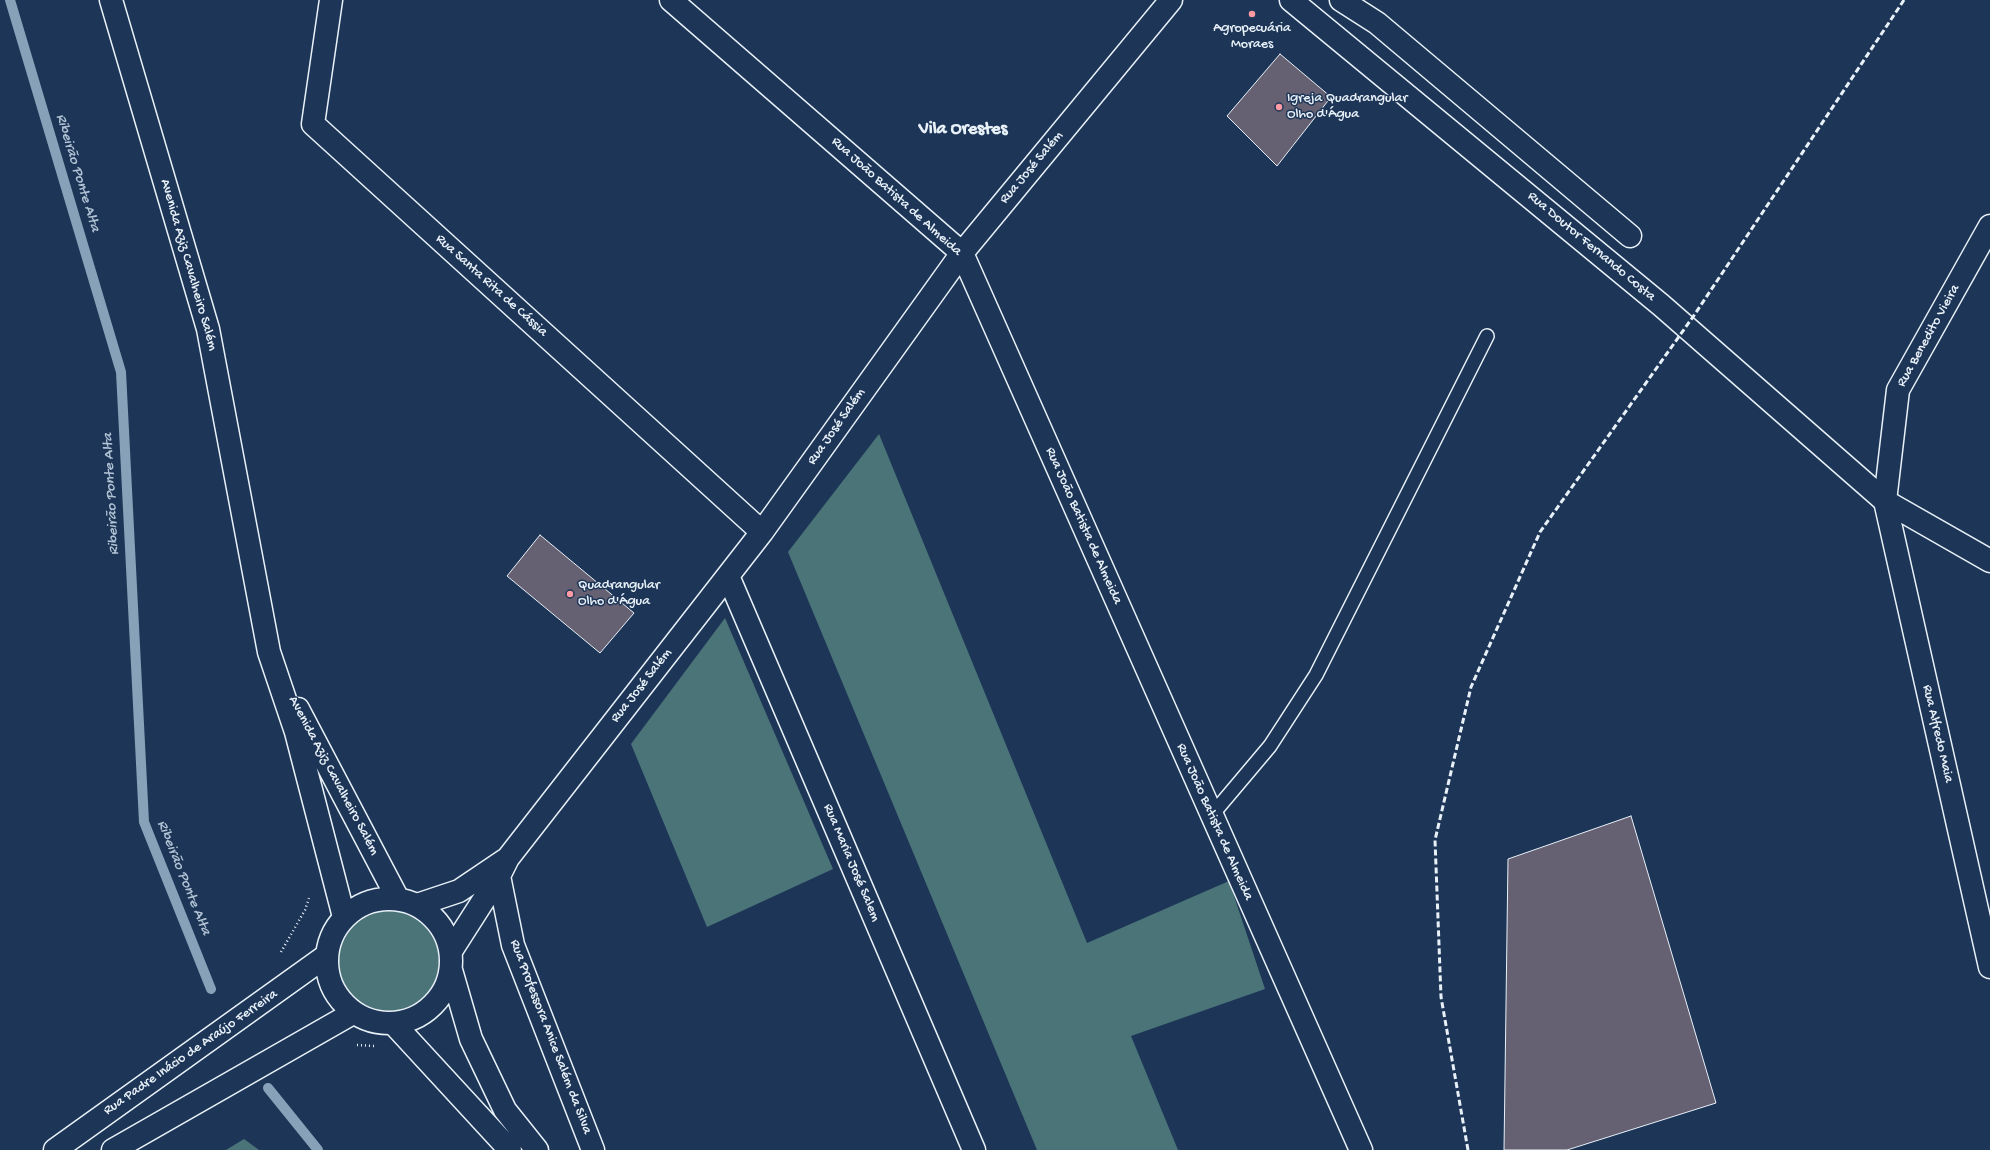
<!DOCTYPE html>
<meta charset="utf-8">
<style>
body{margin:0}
canvas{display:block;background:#1d3557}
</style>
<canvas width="1990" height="1150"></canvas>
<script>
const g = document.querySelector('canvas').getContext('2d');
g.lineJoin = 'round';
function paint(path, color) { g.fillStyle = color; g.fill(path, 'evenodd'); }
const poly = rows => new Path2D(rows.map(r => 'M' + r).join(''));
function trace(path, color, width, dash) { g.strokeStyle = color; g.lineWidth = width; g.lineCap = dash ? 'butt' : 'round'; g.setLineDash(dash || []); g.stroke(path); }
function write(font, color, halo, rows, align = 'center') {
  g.font = font + ' "Gochi Hand",sans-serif'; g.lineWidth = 3; g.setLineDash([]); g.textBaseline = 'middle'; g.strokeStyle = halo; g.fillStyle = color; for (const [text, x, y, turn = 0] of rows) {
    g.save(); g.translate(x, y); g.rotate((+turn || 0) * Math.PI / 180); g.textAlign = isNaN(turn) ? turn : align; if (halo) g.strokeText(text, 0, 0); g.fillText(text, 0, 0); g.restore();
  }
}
const green = poly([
 [879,434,1087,943,1229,881,1265,989,1131,1036,1178,1150,1037,1150,788,552],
 [725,618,833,869,707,927,631,744],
 '339 961a50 50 0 1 1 100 0a50 50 0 1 1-100 0Z',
 [244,1139,259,1150,226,1150]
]);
const stream = poly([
 [10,0,121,372,144,822,211,989],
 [268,1088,318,1150]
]);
const building = poly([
 [1280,54,1331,97,1277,166,1227,116,1280,54],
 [540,535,634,613,600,653,507,576,540,535],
 [1631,816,1716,1103,1567,1150,1504,1150,1508,859,1631,816]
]);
const path = poly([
 [281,952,305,910,309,898],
 [357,1045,374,1046]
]);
const service = poly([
 [1211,816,1270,746,1316,675,1487,336]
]);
const minor = poly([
 [331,0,313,124,762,532],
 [671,0,962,253,1361,1150],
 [1341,0,1377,23,1630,236],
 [1990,226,1898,390,1885,501,1990,967],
 [728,576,974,1150],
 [499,876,513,945,593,1150],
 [417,905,459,891,505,860],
 [451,951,499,876,508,858,762,532,962,253,1171,0],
 [55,1150,326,956],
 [113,1150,353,1013]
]);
const secondary = poly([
 [111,0,208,329,269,652,296,732,344,917],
 [298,709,398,899],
 '327 961a62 62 0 1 1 124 0a62 62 0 1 1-124 0Z',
 [451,970,471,1039,505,1110,537,1150],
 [393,1023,510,1150]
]);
const primary = poly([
 [1291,0,1661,305,1885,501,1990,561]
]);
const rail = poly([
 [1468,1150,1441,997,1435,840,1471,687,1540,532,1695,314,1904,0]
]);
const markers = [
 [1252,14,4,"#ff9aa2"],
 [1279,107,4,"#ff9aa2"],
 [570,594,4,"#ff9aa2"]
];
const poiNames = [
 ["Agropecuária",1252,29,"center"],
 ["Moraes",1252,45,"center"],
 ["Igreja Quadrangular",1287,99],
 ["Olho d'Água",1287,115],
 ["Quadrangular",578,586],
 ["Olho d'Água",578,602]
];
const streetNames = [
 ["Rua José Salém",1032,168,-50],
 ["Rua João Batista de Almeida",896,197,42],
 ["Rua Doutor Fernando Costa",1591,247,40],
 ["Avenida Aziz Cavalheiro Salém",188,265,74],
 ["Rua Santa Rita de Cássia",491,286,42],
 ["Rua Benedito Vieira",1929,336,-61],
 ["Rua José Salém",837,427,-55],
 ["Rua João Batista de Almeida",1083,526,66],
 ["Rua José Salém",642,686,-52],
 ["Rua Alfredo Maia",1937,734,77],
 ["Avenida Aziz Cavalheiro Salém",333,776,62],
 ["Rua João Batista de Almeida",1214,822,66],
 ["Rua Maria José Salem",851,863,67],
 ["Rua Professora Anice Salém da Silva",550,1037,69],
 ["Rua Padre Inácio de Araújo Ferreira",191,1053,-35]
];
const waterNames = [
 ["Ribeirão Ponte Alta",77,173,73],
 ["Ribeirão Ponte Alta",112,494,-93],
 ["Ribeirão Ponte Alta",183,878,68]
];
const districtNames = [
 ["Vila Orestes",963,130]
];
paint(green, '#4a7478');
trace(stream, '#87a1b8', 10);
paint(building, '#656072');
trace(building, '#e8f1f8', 1);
trace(service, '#e8f1f8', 16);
trace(minor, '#e8f1f8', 25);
trace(secondary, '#e8f1f8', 25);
trace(primary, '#e8f1f8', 25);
trace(path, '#e8f1f8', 2.5, [1, 3]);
trace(service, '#1d3557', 13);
trace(minor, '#1d3557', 22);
trace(secondary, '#1d3557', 22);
trace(primary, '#1d3557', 22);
trace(rail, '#e8f1f8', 3, [6, 3]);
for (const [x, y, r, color] of markers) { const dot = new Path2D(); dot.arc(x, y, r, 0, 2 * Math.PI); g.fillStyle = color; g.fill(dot); trace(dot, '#1d3557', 1.5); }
write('14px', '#e8f1f8', '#1d3557', poiNames, 'left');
write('14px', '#e8f1f8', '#1d3557', streetNames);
write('italic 15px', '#b0c2d3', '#1d3557', waterNames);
write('bold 18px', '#e8f1f8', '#1d3557', districtNames);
</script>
